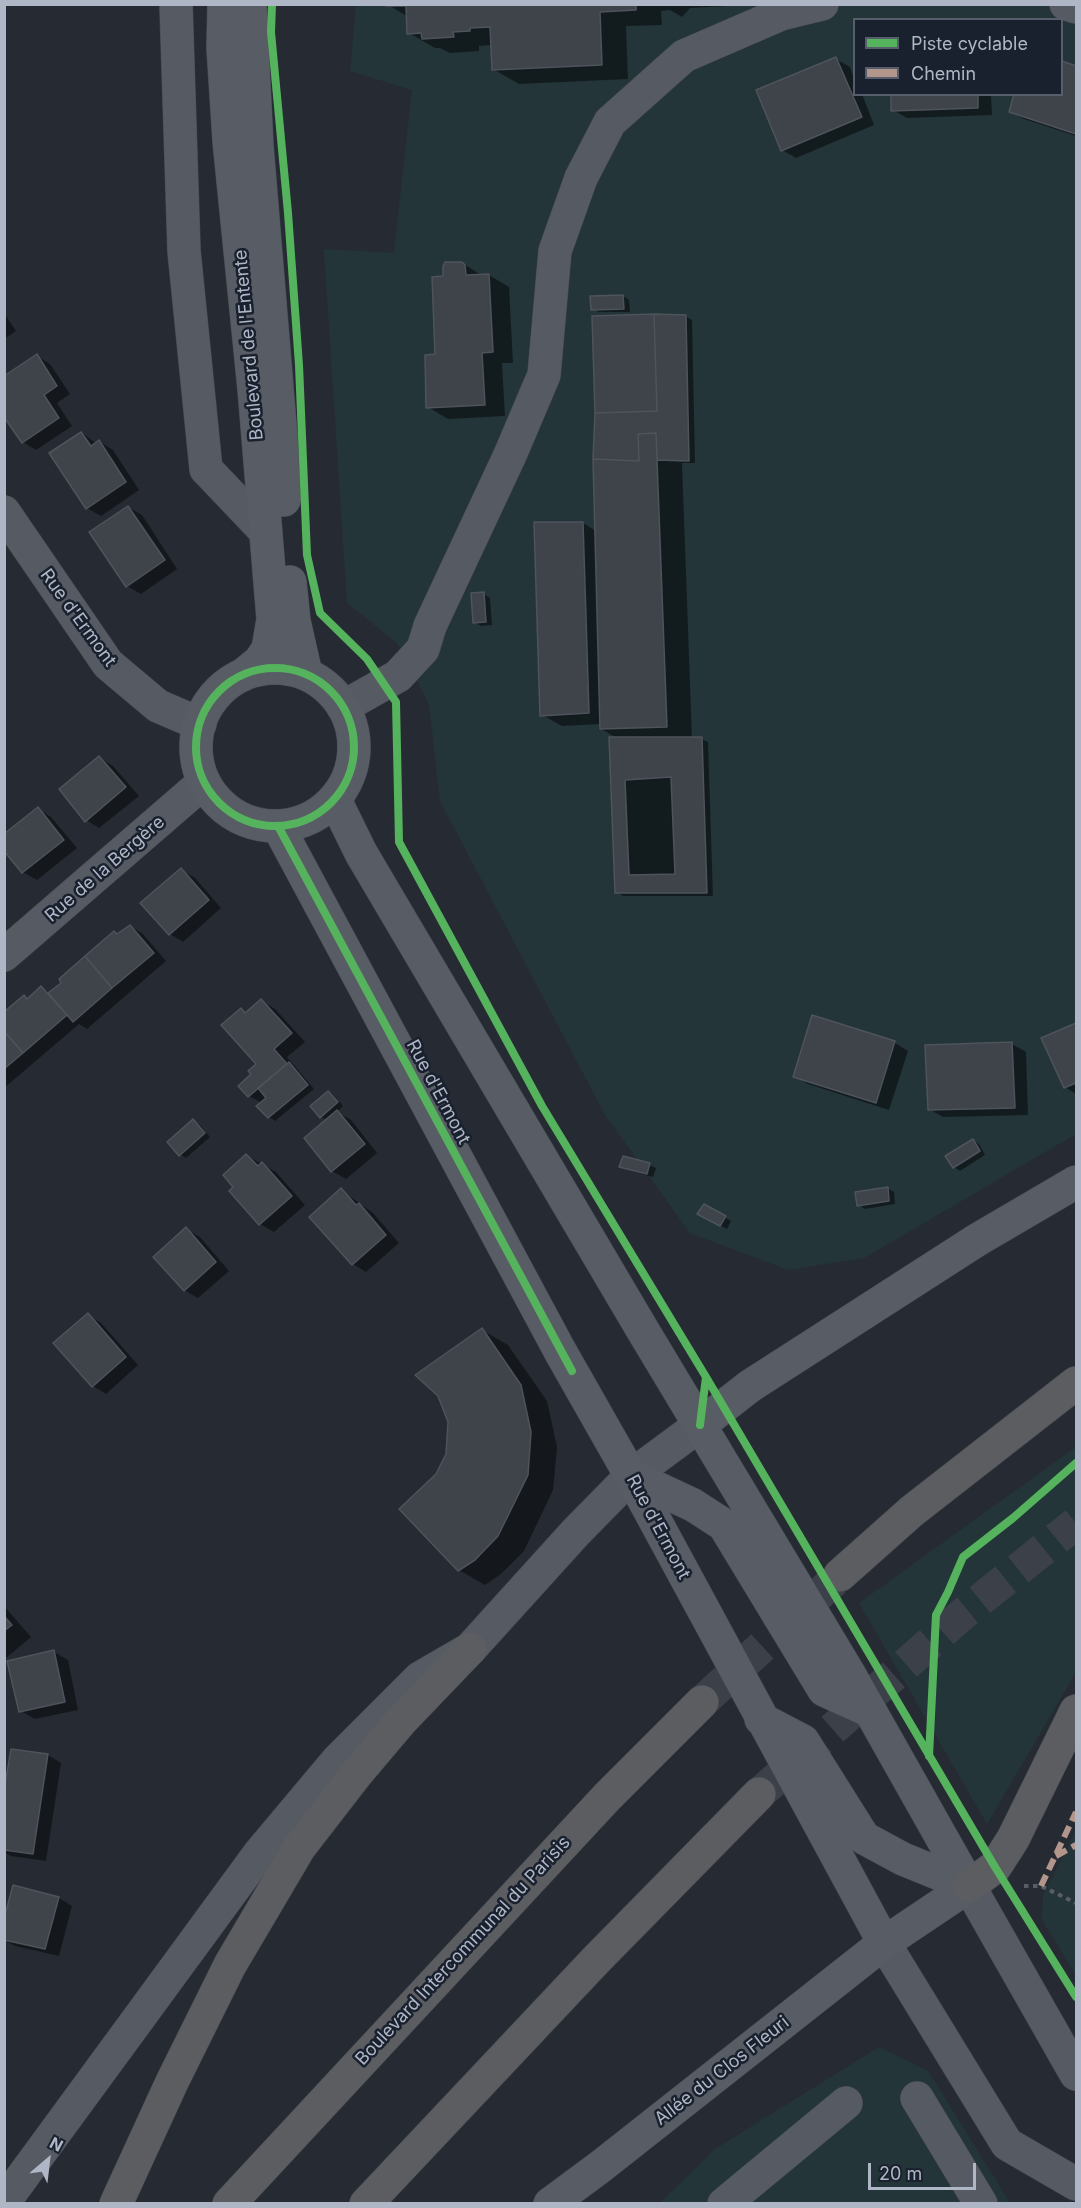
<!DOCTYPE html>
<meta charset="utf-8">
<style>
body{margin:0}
#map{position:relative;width:1081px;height:2208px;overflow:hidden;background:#262b33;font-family:Inter,sans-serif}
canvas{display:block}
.frame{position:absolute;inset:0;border:6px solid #afb6c6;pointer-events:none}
.legend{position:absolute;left:853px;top:18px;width:210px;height:78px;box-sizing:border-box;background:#1a212e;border:2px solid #565d6b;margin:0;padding:8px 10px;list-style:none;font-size:18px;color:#afb6c6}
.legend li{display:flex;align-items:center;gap:12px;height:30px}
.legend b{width:30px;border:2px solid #565d6b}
.north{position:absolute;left:18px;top:2130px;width:60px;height:60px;-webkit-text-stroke:4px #1a212e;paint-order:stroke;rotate:28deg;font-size:16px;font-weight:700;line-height:24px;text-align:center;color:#afb6c6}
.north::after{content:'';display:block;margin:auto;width:21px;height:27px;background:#afb6c6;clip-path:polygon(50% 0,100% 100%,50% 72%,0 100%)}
.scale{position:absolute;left:868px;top:2163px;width:108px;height:27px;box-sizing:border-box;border:3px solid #afb6c6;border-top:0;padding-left:8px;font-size:18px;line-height:21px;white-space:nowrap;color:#afb6c6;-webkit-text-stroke:4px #1a212e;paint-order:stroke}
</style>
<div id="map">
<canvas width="1081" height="2208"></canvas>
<div class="frame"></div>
<ul class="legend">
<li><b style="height:8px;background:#56b35d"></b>Piste cyclable</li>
<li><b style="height:8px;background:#b2968c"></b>Chemin</li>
</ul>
<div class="north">N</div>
<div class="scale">20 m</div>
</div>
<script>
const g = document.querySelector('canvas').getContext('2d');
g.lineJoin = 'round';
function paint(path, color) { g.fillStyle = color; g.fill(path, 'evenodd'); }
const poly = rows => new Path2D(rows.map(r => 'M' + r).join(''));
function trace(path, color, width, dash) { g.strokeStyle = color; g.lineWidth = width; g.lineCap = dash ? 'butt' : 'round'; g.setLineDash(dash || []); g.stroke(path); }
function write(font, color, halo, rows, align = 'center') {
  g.font = font + ' Inter,sans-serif'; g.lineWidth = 5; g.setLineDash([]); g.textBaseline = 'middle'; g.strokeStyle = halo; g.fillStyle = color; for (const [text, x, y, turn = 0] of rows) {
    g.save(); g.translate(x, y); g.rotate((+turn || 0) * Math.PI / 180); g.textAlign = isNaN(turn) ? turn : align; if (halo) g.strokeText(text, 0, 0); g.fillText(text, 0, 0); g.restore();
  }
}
const green = poly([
 [356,5,1076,5,1076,1134,864,1258,788,1270,690,1233,605,1115,440,801,429,704,398,644,347,603,324,249,394,253,412,90,350,71],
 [854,20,1062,20,1062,94,854,94],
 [1076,1447,1076,1672,987,1824,859,1603],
 [1076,1830,1076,1975,1042,1920,1043,1896],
 [879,2047,928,2071,1010,2203,659,2204,715,2149]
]);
const shadow = poly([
 [387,4,768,4,690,8,682,17,670,10,661,11,662,25,626,26,628,79,519,84,493,69,492,45,479,46,479,51,450,53,440,48,435,48,409,33,408,17],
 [836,59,850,67,854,78,854,94,862,94,874,125,796,158,782,150],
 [1062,62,1076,67,1076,136,1024,119,1010,112,1062,94],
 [892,94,991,94,992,115,907,118,893,110],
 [462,263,483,276,489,275,509,287,513,363,502,363,505,416,448,419,428,407,437,356,444,278],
 [623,296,629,300,630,312,599,312,593,309],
 [4,313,16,331,4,339],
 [685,316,692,320,695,463,682,463,692,739,701,739,708,742,713,896,623,896,617,892,619,739,601,729,601,724,562,726,542,715,583,523,596,531],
 [37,356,50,364,70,394,57,403,72,426,36,450,23,442],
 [82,433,97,444,100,442,113,450,139,490,101,516,87,508],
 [128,507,142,515,177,569,141,594,127,586],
 [484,594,490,598,492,625,481,626,474,622],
 [100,758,113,766,139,796,99,828,86,820],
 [38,809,51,817,77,848,37,880,23,872],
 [182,870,195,878,221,908,183,942,170,934],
 [130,926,143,934,166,961,87,1029,79,1024,4,1088,4,1014,24,997,28,1000,41,988,50,993],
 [261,1001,275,1009,305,1042,287,1057,314,1089,275,1121,269,1117,262,1103,249,1096,253,1075,258,1064,241,1010,247,1013],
 [813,1017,895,1043,908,1051,889,1110,808,1084,794,1076],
 [1076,1024,1076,1094,1065,1087,1043,1038],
 [1012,1044,1026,1052,1028,1115,943,1117,929,1109],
 [328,1092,334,1096,343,1106,337,1112,351,1120,377,1153,346,1179,332,1171,327,1120,321,1117],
 [194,1121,200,1125,210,1137,186,1158,180,1154],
 [973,1140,979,1144,985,1155,960,1171,954,1167],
 [247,1156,276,1172,305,1205,274,1232,260,1224,231,1191,235,1187],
 [649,1165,656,1168,653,1177,628,1170,621,1167],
 [887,1188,894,1192,895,1204,865,1209,859,1205],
 [341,1190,373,1213,399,1243,366,1272,353,1264],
 [704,1206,731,1221,727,1229,699,1214],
 [186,1229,200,1237,229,1271,198,1298,184,1290],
 [88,1315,101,1323,138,1365,106,1394,93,1386],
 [482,1330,508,1345,547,1401,557,1447,553,1490,524,1551,501,1574,485,1585,459,1570,437,1475,447,1455],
 [4,1606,31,1637,6,1658,4,1657],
 [54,1652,68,1660,78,1710,35,1719,21,1711],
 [48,1755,61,1763,46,1861,11,1856,4,1852,4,1802],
 [14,1887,59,1898,72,1906,59,1956,15,1946,4,1940]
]);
const building = poly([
 [386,4,636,4,636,10,600,12,602,65,492,70,490,27,470,28,470,31,453,32,454,37,422,39,421,33,407,34,406,6,386,6,386,4],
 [836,57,862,117,781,151,756,90,836,57],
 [1062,61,1076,66,1076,134,1009,112,1014,94,1062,94,1062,61],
 [891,94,978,94,978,108,891,111,891,94],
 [445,262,462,262,465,265,466,275,489,274,493,352,482,353,485,405,426,408,425,355,435,354,432,277,443,276,443,266,445,262],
 [623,295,624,309,591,310,590,296,623,295],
 [654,314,657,411,595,413,592,316,654,314],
 [654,314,686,315,689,461,657,460,656,433,638,434,639,461,593,459,595,413,657,411,654,314],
 [37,354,57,386,44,395,59,418,22,443,4,417,4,376,37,354],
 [81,432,91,446,99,440,126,482,86,509,49,453,81,432],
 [656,433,667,727,600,729,593,459,639,461,638,434,656,433],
 [128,506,165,560,126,587,89,532,128,506],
 [534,522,583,522,589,713,540,716,534,522],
 [484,592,486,622,473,623,471,593,484,592],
 [609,737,702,737,707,893,615,893,609,737],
 [99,756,126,787,85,822,59,789,99,756],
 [671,777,675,874,629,875,625,780,671,777],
 [38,807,64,840,22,873,4,851,4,834,38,807],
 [181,868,209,900,169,935,140,903,181,868],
 [130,925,154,953,112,988,85,956,114,931,117,934,130,925],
 [85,956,112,988,73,1022,48,993,61,983,59,979,85,956],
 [41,986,67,1015,23,1053,4,1031,4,1012,24,995,27,999,41,986],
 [261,999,292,1033,274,1049,287,1064,248,1097,238,1086,251,1074,248,1071,256,1064,221,1025,241,1008,245,1013,261,999],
 [812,1015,895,1041,876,1103,793,1077,812,1015],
 [1076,1023,1076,1083,1064,1088,1041,1038,1076,1023],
 [4,1031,23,1053,4,1069,4,1031],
 [1012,1042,1015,1108,928,1110,925,1045,1012,1042],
 [289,1062,308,1085,268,1118,256,1106,266,1098,258,1088,289,1062],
 [328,1091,338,1102,320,1118,310,1106,328,1091],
 [337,1110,365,1144,331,1172,304,1138,337,1110],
 [193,1119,205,1133,179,1156,167,1142,193,1119],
 [973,1139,980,1151,953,1168,945,1156,973,1139],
 [246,1154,258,1166,262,1162,292,1196,259,1225,229,1191,233,1187,223,1175,246,1154],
 [623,1156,650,1163,647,1174,619,1167,623,1156],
 [888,1187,889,1201,857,1206,855,1192,888,1187],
 [341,1188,356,1205,359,1203,386,1235,352,1265,309,1217,341,1188],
 [704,1204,726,1216,720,1226,697,1214,704,1204],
 [186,1227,216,1262,184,1291,153,1257,186,1227],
 [88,1313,126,1357,92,1387,53,1343,88,1313],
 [482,1328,521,1385,531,1432,528,1475,498,1536,475,1560,458,1571,399,1509,436,1474,446,1454,448,1422,438,1396,415,1375,482,1328],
 [4,1616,12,1625,4,1631,4,1616],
 [54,1650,65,1702,19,1712,7,1661,54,1650],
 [11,1749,48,1754,33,1854,4,1850,4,1791,11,1749],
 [13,1885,59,1897,45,1949,4,1940,4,1919,13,1885]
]);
const highwayTunnel = poly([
 [702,1702,840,1575],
 [759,1794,964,1613,1076,1523]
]);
const path = poly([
 [1024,1886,1041,1886,1076,1903]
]);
const minor = poly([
 [176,4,184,251,206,469,265,531],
 [1066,4,1076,7],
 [4,512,108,664,158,706,200,724],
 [343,707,398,676,423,649,430,626,510,455,544,375,555,251,581,178,610,122,684,56,781,14,822,4],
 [4,955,204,782],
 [969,1886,1076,2074],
 [884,1943,1007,2144,1076,2184],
 [917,2098,981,2204],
 [4,2202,259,1854,337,1761,420,1678,470,1649,576,1532,631,1476,700,1425],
 [724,2204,846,2103]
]);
const major = poly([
 [224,4,223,48,229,141,254,389,273,619,268,649,260,661,243,675],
 [250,4,257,146,281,436,284,500],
 [290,582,294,621,306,674],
 '196 747a79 79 0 1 1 158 0a79 79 0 1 1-158 0Z',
 [335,800,361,853,642,1329,851,1677,969,1886],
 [278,826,560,1351,631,1476,884,1943],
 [700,1425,750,1386,977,1240,1076,1182],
 [631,1476,693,1505,724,1525,824,1690,870,1711],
 [761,1719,803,1741,864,1838,903,1859,969,1886],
 [550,2204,600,2167,884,1943,969,1886]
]);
const highway = poly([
 [840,1575,912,1511,1076,1383],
 [969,1886,995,1867,1013,1839,1076,1711],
 [116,2204,172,2082,230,1965,299,1848,357,1773,401,1721,470,1649],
 [229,2204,607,1797,702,1702],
 [366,2204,595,1961,759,1794]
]);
const quiet = poly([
 [1056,1856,1076,1845],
 [1041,1886,1076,1812]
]);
const cycleway = poly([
 [272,4,271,32,288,213,299,365,307,555,320,613,367,659,396,702,399,842,542,1106,706,1377,700,1425],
 '196 747a79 79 0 1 1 158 0a79 79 0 1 1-158 0Z',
 [278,826,572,1371],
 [706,1377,995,1867,1076,1997],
 [929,1756,936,1615,948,1592,963,1557,1013,1518,1076,1463]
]);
const streetNames = [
 ["Boulevard de l'Entente",249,345,-95],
 ["Rue d'Ermont",78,618,54],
 ["Rue de la Bergère",105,869,-41],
 ["Rue d'Ermont",438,1092,62],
 ["Rue d'Ermont",658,1527,62],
 ["Boulevard Intercommunal du Parisis",463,1951,-47],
 ["Allée du Clos Fleuri",722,2071,-38]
];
paint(green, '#233539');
paint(shadow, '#0007');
paint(building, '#3f434a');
trace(building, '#4e535c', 1.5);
trace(highwayTunnel, '#3b4049', 33, [33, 16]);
trace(minor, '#44474e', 34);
trace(major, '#434850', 34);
trace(highway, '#43474f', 34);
trace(path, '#595e65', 4, [4.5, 4.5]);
trace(minor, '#565a62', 33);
trace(major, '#585c64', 33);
trace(highway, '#5b5d61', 33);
trace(quiet, '#b2968c', 6, [12, 6]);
trace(cycleway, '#56b35d', 8);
write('18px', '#afb6c6', '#1a212e', streetNames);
</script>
